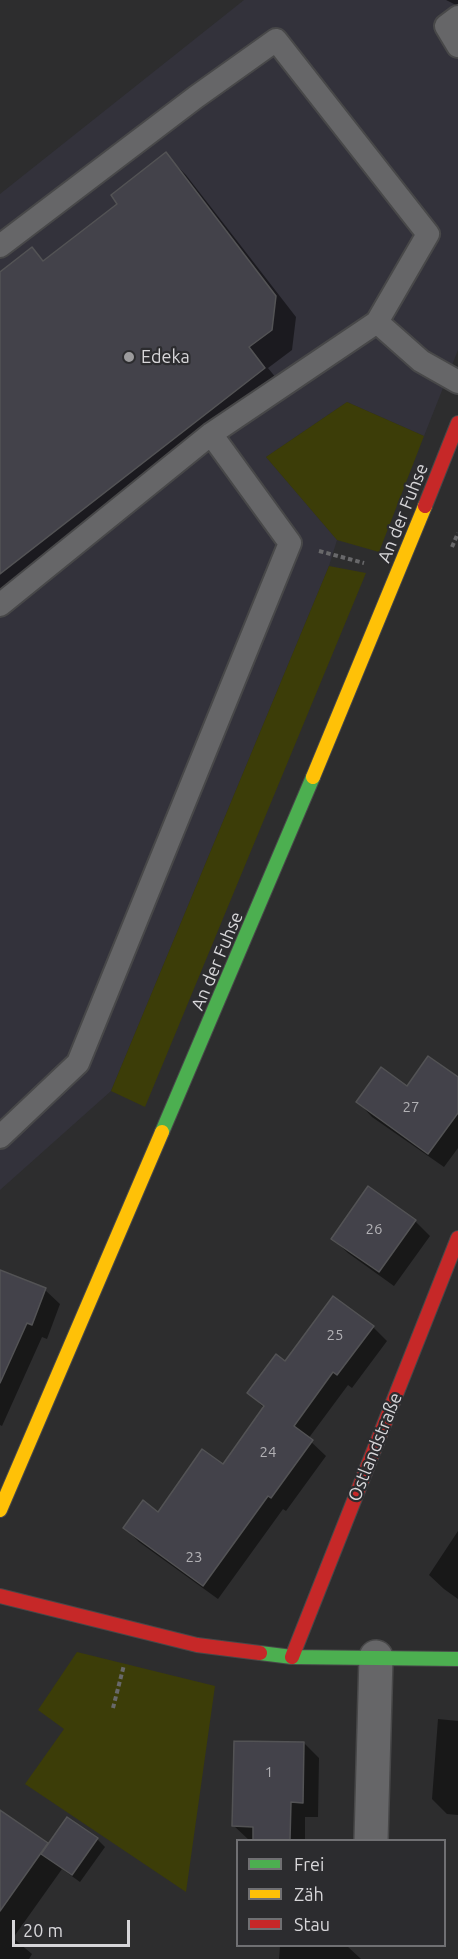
<!DOCTYPE html>
<meta charset="utf-8">
<style>
body{margin:0}
#map{position:relative;width:458px;height:1959px;overflow:hidden;background:#2d2d2e;font-family:Ubuntu,sans-serif}
canvas{display:block}
.legend{position:absolute;left:236px;top:1839px;width:210px;height:108px;box-sizing:border-box;background:#2c2c2f;border:2px solid #707073;margin:0;padding:8px 10px;list-style:none;font-size:18px;color:#d7d6d9}
.legend li{display:flex;align-items:center;gap:12px;height:30px}
.legend b{width:30px;border:2px solid #707073}
.scale{position:absolute;left:12px;top:1920px;width:118px;height:27px;box-sizing:border-box;border:3px solid #d7d6d9;border-top:0;padding-left:8px;font-size:18px;line-height:21px;white-space:nowrap;color:#d7d6d9;-webkit-text-stroke:4px #2c2c2f;paint-order:stroke}
</style>
<div id="map">
<canvas width="458" height="1959"></canvas>
<ul class="legend">
<li><b style="height:8px;background:#4caf50"></b>Frei</li>
<li><b style="height:8px;background:#ffc107"></b>Zäh</li>
<li><b style="height:8px;background:#c62828"></b>Stau</li>
</ul>
<div class="scale">20 m</div>
</div>
<script>
const g = document.querySelector('canvas').getContext('2d');
g.lineJoin = 'round';
function paint(path, color) { g.fillStyle = color; g.fill(path, 'evenodd'); }
const poly = rows => new Path2D(rows.map(r => 'M' + r).join(''));
function trace(path, color, width, dash) { g.strokeStyle = color; g.lineWidth = width; g.lineCap = dash ? 'butt' : 'round'; g.setLineDash(dash || []); g.stroke(path); }
function write(font, color, halo, rows, align = 'center') {
  g.font = font + ' Ubuntu,sans-serif'; g.lineWidth = 4.5; g.setLineDash([]); g.textBaseline = 'middle'; g.strokeStyle = halo; g.fillStyle = color; for (const [text, x, y, turn = 0] of rows) {
    g.save(); g.translate(x, y); g.rotate((+turn || 0) * Math.PI / 180); g.textAlign = isNaN(turn) ? turn : align; if (halo) g.strokeText(text, 0, 0); g.fillText(text, 0, 0); g.restore();
  }
}
const built = poly([
 [244,0,458,0,458,350,424,436,347,402,266,457,337,540,329,566,111,1091,0,1190,0,194]
]);
const green = poly([
 [347,402,424,436,379,552,337,540,266,457],
 [329,566,366,573,145,1107,111,1091],
 [77,1652,215,1686,186,1892,25,1784,64,1729,38,1710]
]);
const shadow = poly([
 [446,0,458,0,458,6],
 [165,154,186,175,296,317,292,350,268,368,285,389,0,610,0,274,32,249,45,262,119,204],
 [458,1079,458,1148,444,1167,372,1117,358,1102,407,1088],
 [415,1221,430,1236,394,1286,348,1253,333,1239],
 [0,1272,45,1290,60,1304,47,1339,42,1337,2,1426,0,1425],
 [373,1327,387,1341,352,1388,348,1385,308,1439,326,1456,286,1511,283,1509,218,1599,139,1542,125,1528,158,1514,223,1466,263,1407,249,1393,285,1363],
 [458,1531,458,1599,444,1589,429,1575],
 [438,1719,458,1721,458,1815,447,1814,432,1799],
 [304,1743,319,1758,318,1817,305,1817,305,1840,249,1840,234,1826],
 [0,1811,49,1846,97,1839,105,1847,80,1882,62,1869,13,1938,32,1954,29,1959,0,1959],
 [280,1946,347,1946,361,1959,279,1959]
]);
const building = poly([
 [166,152,276,296,272,330,249,347,265,368,0,574,0,272,32,247,43,261,117,204,111,195,166,152],
 [428,1056,458,1077,458,1113,428,1154,356,1102,381,1067,407,1086,428,1056],
 [368,1186,416,1220,379,1272,331,1239,368,1186],
 [0,1270,46,1288,32,1325,27,1323,0,1383,0,1270],
 [333,1296,374,1326,337,1375,333,1372,294,1426,313,1440,271,1498,268,1496,203,1586,123,1528,143,1500,158,1512,202,1449,223,1464,264,1406,247,1393,276,1354,285,1361,333,1296],
 [234,1741,304,1742,303,1803,291,1802,290,1840,253,1840,253,1827,232,1826,234,1741],
 [0,1810,48,1843,0,1911,0,1810],
 [67,1817,98,1838,72,1875,41,1854,67,1817]
]);
const path = poly([
 [452,547,458,533],
 [319,551,364,563],
 [113,1708,124,1665]
]);
const lane = poly([
 [458,17,446,26,458,46],
 [0,246,196,97,276,40,428,234,377,322],
 [0,605,211,434],
 [0,1137,78,1063,290,543,211,434,377,322,421,361,458,382]
]);
const street = poly([
 [371,1840,376,1657]
]);
const fast = poly([
 [162,1132,313,777],
 [260,1653,292,1657,458,1659]
]);
const slow = poly([
 [313,777,425,506],
 [0,1510,162,1132]
]);
const jam = poly([
 [425,506,458,423],
 [0,1596,197,1645,260,1653],
 [292,1657,458,1238]
]);
const markers = [
 [129,357,6,"#9c9b9d"]
];
const numberNames = [
 ["27",411,1107],
 ["26",374,1229],
 ["25",335,1335],
 ["24",268,1452],
 ["23",194,1557],
 ["1",269,1772]
];
const poiNames = [
 ["Edeka",141,357]
];
const streetNames = [
 ["An der Fuhse",403,513,-68],
 ["An der Fuhse",217,961,-67],
 ["Ostlandstraße",375,1447,-68]
];
paint(built, '#33323b');
paint(green, '#3c3d08');
paint(shadow, '#0007');
paint(building, '#43424a');
trace(building, '#535355', 1.5);
trace(lane, '#484849', 26);
trace(street, '#484849', 36);
trace(fast, '#484849', 16);
trace(slow, '#484849', 16);
trace(jam, '#484849', 16);
trace(path, '#68686a', 4, [4.5, 3]);
trace(lane, '#666668', 22);
trace(street, '#666668', 33);
trace(fast, '#4caf50', 14);
trace(slow, '#ffc107', 14);
trace(jam, '#c62828', 14);
for (const [x, y, r, color] of markers) { const dot = new Path2D(); dot.arc(x, y, r, 0, 2 * Math.PI); g.fillStyle = color; g.fill(dot); trace(dot, '#2c2c2f', 2); }
write('15px', '#b2b1b5', null, numberNames);
write('18px', '#d7d6d9', '#2c2c2f', poiNames, 'left');
write('18px', '#d7d6d9', '#2c2c2f', streetNames);
</script>
